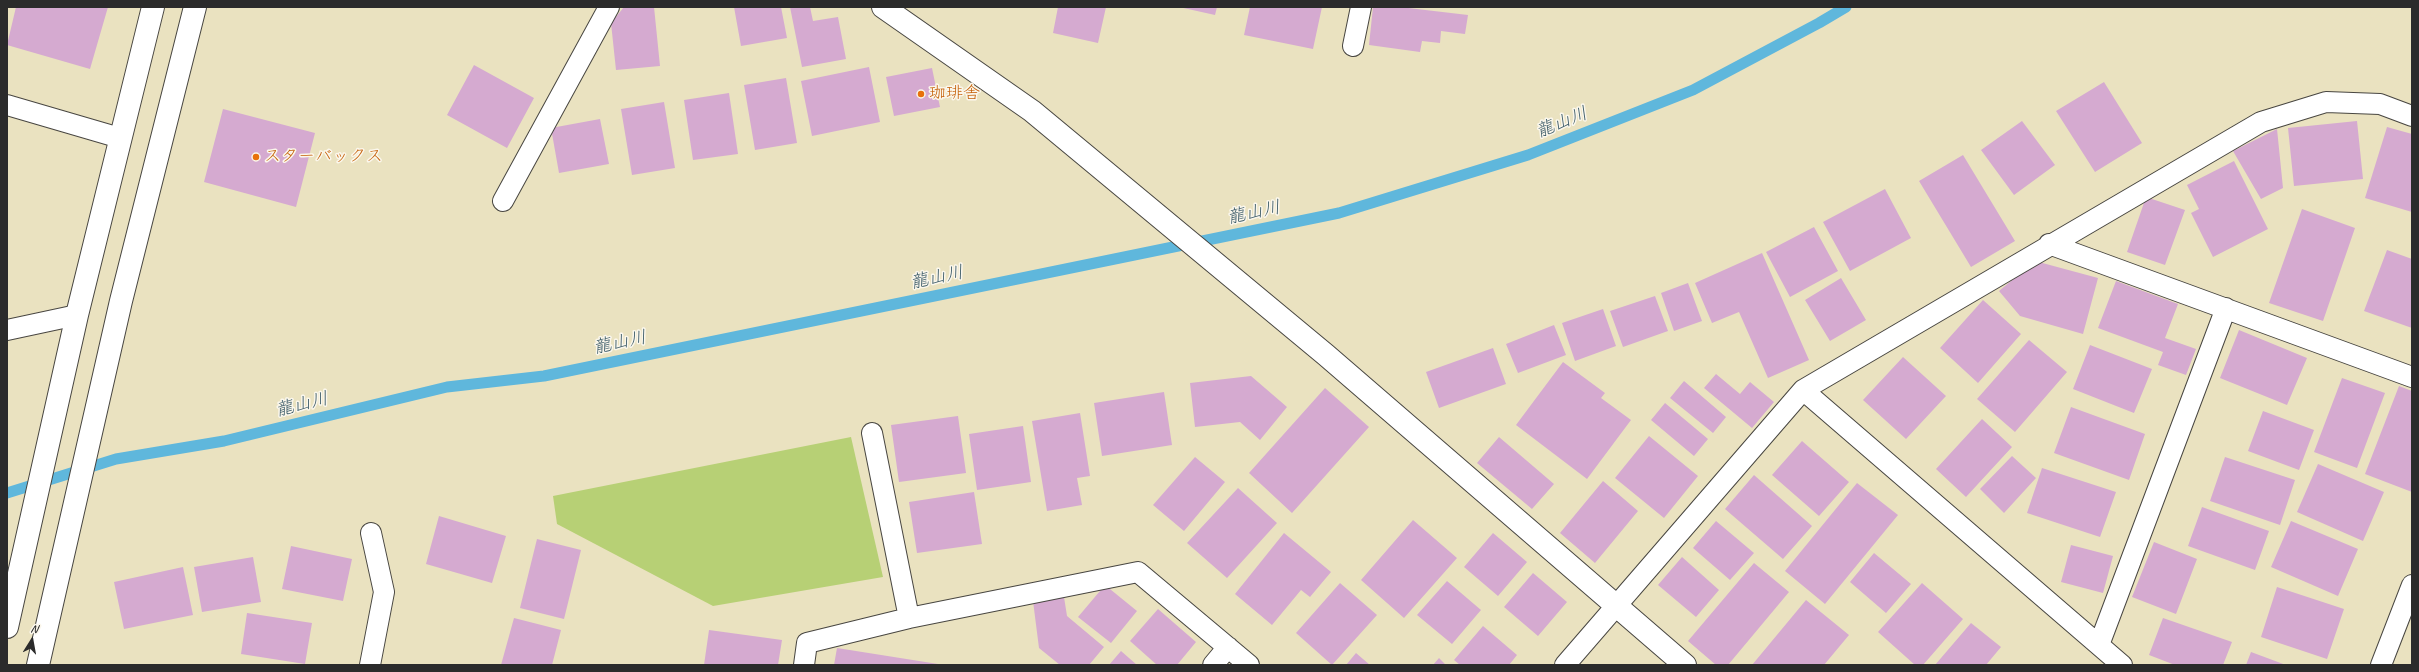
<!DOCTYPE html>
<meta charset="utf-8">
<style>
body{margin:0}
#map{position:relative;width:2419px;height:672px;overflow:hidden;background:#eae2c0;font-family:Caveat,sans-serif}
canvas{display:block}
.frame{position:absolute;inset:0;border:8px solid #2b2b2b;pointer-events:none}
.north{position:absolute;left:12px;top:620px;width:40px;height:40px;-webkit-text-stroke:3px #fbf7ec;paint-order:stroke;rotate:11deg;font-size:11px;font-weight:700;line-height:16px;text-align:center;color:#2b2b2b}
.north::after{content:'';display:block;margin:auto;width:14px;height:18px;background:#2b2b2b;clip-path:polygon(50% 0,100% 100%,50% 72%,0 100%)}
</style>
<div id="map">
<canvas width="2419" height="672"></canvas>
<div class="frame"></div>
<div class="north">N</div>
</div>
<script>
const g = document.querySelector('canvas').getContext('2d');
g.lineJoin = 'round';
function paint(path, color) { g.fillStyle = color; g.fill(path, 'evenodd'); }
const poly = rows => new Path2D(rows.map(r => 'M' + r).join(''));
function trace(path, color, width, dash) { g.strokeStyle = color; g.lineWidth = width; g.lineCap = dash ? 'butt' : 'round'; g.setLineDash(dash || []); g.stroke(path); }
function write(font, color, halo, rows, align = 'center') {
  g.font = font + ' Caveat,"Klee One",sans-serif'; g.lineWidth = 3; g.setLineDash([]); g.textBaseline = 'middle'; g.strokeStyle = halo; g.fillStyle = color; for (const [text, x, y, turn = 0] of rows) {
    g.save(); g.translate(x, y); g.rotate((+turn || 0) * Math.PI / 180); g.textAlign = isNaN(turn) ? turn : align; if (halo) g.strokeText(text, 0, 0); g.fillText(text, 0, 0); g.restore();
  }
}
const green = poly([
 [851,437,883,577,713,606,557,524,553,496]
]);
const stream = poly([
 [7,493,116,459,224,441,447,387,544,376,1339,213,1528,155,1693,90,1819,23,1846,7]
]);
const building = poly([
 [16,7,108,7,90,69,7,45],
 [624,7,654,7,660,66,616,70,611,23],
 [734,7,781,7,787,38,741,46],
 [790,7,810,7,813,21,838,17,846,59,802,67],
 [1058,7,1106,7,1098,43,1053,33],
 [1179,7,1217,7,1215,15],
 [1250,7,1322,7,1313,49,1244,35],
 [1373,7,1400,7,1468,15,1465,34,1441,31,1440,43,1422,41,1420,52,1369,45],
 [474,65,534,98,507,148,447,115],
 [869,67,880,122,812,136,801,81],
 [932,68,940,107,894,116,886,77],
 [786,78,797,143,755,150,744,85],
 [2104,82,2142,143,2095,172,2056,111],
 [729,93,738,154,693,160,684,100],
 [664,102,675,168,632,175,621,109],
 [223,109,315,133,296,207,204,182],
 [600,119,609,164,559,173,551,128],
 [2022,121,2055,165,2014,195,1981,150],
 [2357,121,2363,179,2294,186,2288,128],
 [2387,127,2412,134,2412,212,2365,198],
 [2277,129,2283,188,2261,199,2233,151],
 [1963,155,2015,241,1971,267,1919,181],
 [2234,161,2268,229,2213,257,2191,213,2199,209,2187,185],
 [1885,189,1911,238,1850,271,1823,222],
 [2146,197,2185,210,2165,265,2127,252],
 [2302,209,2355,228,2323,321,2269,303],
 [1814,227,1838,271,1790,297,1766,252],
 [2387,250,2412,259,2412,328,2364,311],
 [1762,253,1809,360,1768,378,1739,312,1712,323,1695,283],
 [2035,261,2098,278,2083,334,2020,316,1999,291],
 [1841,278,1866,320,1830,341,1805,300],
 [2116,281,2178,304,2165,338,2196,349,2186,375,2158,365,2163,352,2098,328],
 [1688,283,1702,321,1674,331,1661,293],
 [1655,296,1668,331,1623,347,1610,311],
 [1983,300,2021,334,1978,383,1940,348],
 [1603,309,1616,346,1575,361,1562,323],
 [1554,325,1566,355,1518,373,1506,344],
 [2239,330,2307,358,2287,405,2220,378],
 [2029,340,2067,372,2015,432,1977,399],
 [2090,345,2152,369,2134,413,2073,389],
 [1493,348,1506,384,1439,408,1426,372],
 [1903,357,1946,396,1906,439,1863,400],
 [1563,362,1605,393,1601,398,1631,420,1587,479,1516,425],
 [1716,374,1740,394,1750,382,1774,402,1752,428,1704,388],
 [1251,376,1287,407,1260,440,1240,422,1195,427,1190,383],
 [2342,378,2385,393,2357,468,2314,452],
 [1684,381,1726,417,1713,433,1670,398],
 [2399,386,2412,391,2412,492,2365,474],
 [1325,388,1369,427,1292,513,1249,473],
 [1164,392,1172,445,1102,456,1094,403],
 [1665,403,1708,439,1694,456,1651,420],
 [2071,407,2145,434,2129,480,2054,453],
 [2263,411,2314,430,2299,470,2248,451],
 [1080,413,1090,476,1077,478,1082,505,1047,511,1032,421],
 [958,416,966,473,899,482,891,425],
 [1982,419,2012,447,1966,497,1936,469],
 [1023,426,1031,482,977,490,969,434],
 [1649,436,1698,476,1664,518,1615,478],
 [1499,437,1554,484,1532,509,1477,463],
 [1802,441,1849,482,1819,516,1772,475],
 [2012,456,2036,478,2004,513,1980,489],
 [1195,457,1225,482,1184,531,1153,505],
 [2225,457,2295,480,2280,525,2210,501],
 [2318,464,2384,492,2363,541,2297,512],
 [2042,468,2116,492,2100,537,2027,513],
 [1754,475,1812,526,1783,559,1725,509],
 [1603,481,1638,511,1595,563,1560,533],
 [1857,483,1898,515,1825,604,1785,571],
 [1238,488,1277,523,1227,578,1187,543],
 [974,492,982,544,917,553,909,502],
 [2202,507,2269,531,2255,570,2188,546],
 [439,516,506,536,492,583,426,564],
 [1413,520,1457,558,1404,618,1361,580],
 [1716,521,1754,553,1730,580,1693,548],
 [2291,521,2358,549,2338,596,2271,567],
 [1284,533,1331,572,1310,597,1301,590,1272,625,1235,594],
 [1493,533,1527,562,1498,596,1464,567],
 [537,539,581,550,564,619,520,608],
 [2154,542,2197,559,2176,614,2132,597],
 [2071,545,2113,556,2103,593,2061,582],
 [291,546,352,559,343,601,282,589],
 [1874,553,1911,584,1886,613,1850,582],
 [253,557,261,602,202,612,194,567],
 [1682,557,1719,590,1696,617,1658,585],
 [1754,563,1789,592,1728,665,1716,665,1688,641],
 [183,567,193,615,124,629,114,582],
 [1533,573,1567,602,1538,636,1504,607],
 [1447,581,1481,610,1452,644,1417,615],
 [1340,583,1377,615,1332,665,1296,633],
 [1922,583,1963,619,1923,665,1915,665,1878,632],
 [1105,585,1137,611,1111,643,1078,617],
 [2277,587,2344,609,2327,659,2261,637],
 [1064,597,1067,616,1104,647,1089,665,1060,665,1039,648,1033,601],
 [1806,600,1849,635,1824,665,1752,665],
 [1158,609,1196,642,1177,665,1157,665,1130,641],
 [247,613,312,623,305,664,241,654],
 [514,618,561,630,552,665,501,665],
 [2163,618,2232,642,2223,665,2175,665,2149,655],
 [1971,623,2001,647,1986,665,1935,665],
 [1483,626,1517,655,1509,665,1460,665,1454,660],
 [709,630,782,640,778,665,704,665],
 [837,648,938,664,937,665,834,665],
 [1121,651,1137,665,1109,665],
 [2251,652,2286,665,2246,665],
 [1356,653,1370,665,1346,665],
 [1439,658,1446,665,1433,665]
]);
const service = poly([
 [1353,46,1361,7],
 [7,105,120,138],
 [503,201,609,7],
 [2049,244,2412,377],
 [7,330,77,315],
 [1803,390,2122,665],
 [872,433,909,618],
 [2099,645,2226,308],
 [370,665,384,592,371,533],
 [804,665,807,643,909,618,1138,572,1249,665],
 [1213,665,1228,647],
 [1565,665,1803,390,2261,122,2326,102,2380,104,2412,116],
 [2381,665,2412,585]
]);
const tertiary = poly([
 [883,7,1032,111,1326,355,1685,665],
 [7,627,77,315,153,7],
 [38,665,121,301,195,7]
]);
const markers = [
 [921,94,4,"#e8710a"],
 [256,157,4,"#e8710a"]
];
const foodNames = [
 ["珈琲舎",929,94],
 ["スターバックス",264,157]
];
const waterNames = [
 ["龍山川",1562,123,-22],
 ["龍山川",1254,213,-12],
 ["龍山川",937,278,-12],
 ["龍山川",620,343,-12],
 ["龍山川",302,405,-14]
];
paint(green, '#b7d075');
trace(stream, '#5fb7dc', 11);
paint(building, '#d5aad0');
trace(service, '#484641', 22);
trace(tertiary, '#484641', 24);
trace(service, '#fff', 20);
trace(tertiary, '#fff', 22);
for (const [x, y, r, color] of markers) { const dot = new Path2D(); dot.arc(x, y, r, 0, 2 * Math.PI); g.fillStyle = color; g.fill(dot); trace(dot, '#fbf7ec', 1.5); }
write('17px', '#c56008', '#fbf7ec', foodNames, 'left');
write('italic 18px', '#3d5c69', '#fbf7ec', waterNames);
</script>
